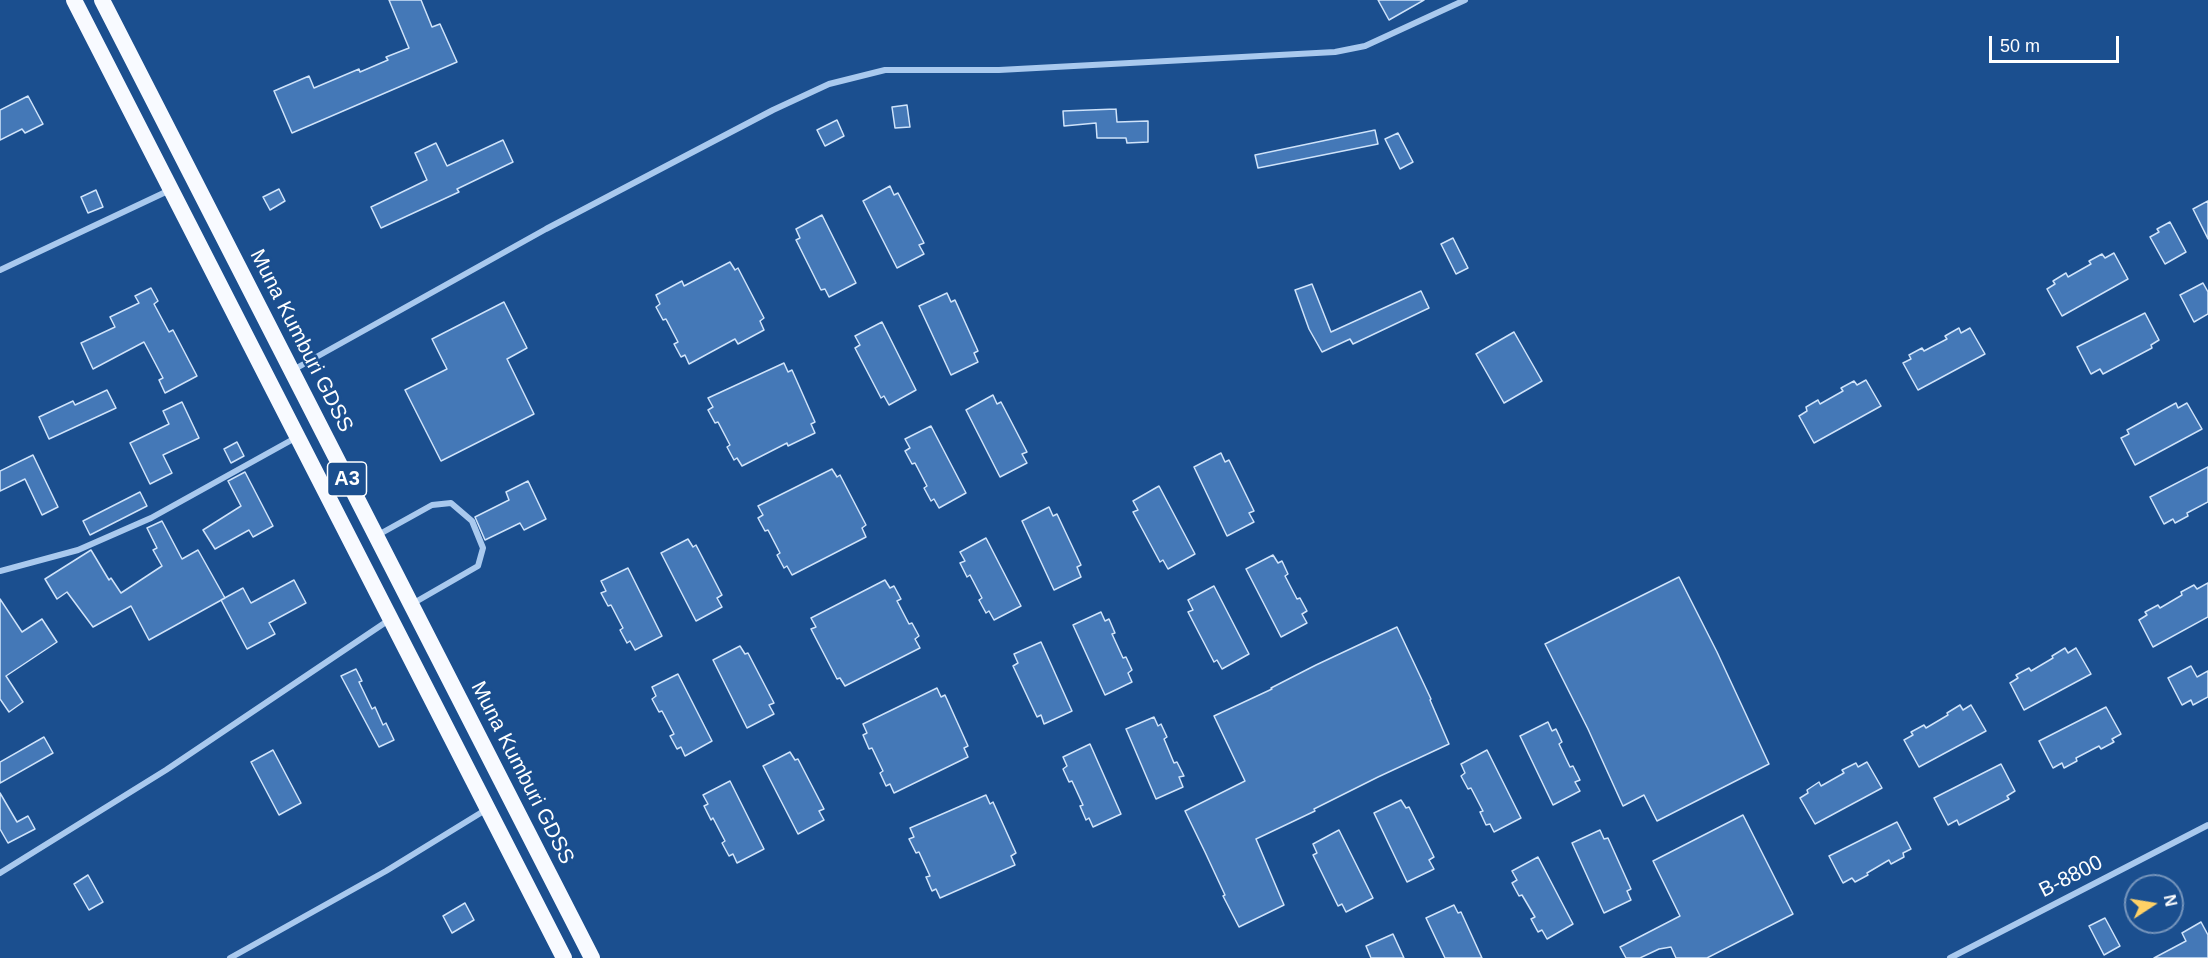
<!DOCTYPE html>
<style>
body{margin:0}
#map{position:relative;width:2208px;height:958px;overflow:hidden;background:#1b4f8f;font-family:Arial,sans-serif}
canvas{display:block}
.north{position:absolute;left:2124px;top:874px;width:60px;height:60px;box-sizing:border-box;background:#1b4f8f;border:2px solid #7695bc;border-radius:50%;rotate:78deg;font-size:16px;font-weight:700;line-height:24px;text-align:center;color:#fff}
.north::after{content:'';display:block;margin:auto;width:21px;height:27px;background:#ffd166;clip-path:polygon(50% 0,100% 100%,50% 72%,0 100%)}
.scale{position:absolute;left:1989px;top:36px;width:130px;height:27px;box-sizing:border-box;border:3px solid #fff;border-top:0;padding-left:8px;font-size:18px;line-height:21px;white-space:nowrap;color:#fff;-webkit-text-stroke:4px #1b4f8f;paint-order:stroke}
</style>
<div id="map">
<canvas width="2208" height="958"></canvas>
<div class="north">N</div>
<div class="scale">50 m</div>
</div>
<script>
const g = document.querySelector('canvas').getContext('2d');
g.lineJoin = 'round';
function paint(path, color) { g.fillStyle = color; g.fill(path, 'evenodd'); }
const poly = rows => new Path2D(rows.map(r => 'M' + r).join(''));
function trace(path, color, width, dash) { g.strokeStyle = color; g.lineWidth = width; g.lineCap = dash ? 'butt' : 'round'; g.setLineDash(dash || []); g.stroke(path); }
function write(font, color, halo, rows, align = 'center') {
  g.font = font + ' Arial,sans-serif'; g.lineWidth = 5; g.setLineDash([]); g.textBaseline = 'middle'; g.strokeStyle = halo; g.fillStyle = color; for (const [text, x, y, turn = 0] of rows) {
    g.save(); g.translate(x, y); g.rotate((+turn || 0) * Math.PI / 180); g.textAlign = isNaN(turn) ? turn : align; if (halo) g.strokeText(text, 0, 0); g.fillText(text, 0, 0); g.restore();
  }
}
const building = poly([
 [389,0,421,0,432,27,440,24,457,62,292,133,274,91,309,76,314,88,359,69,360,72,388,60,386,57,409,48,389,0],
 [1378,0,1424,0,1389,20,1378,0],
 [28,96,43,124,25,133,22,129,0,140,0,110,28,96],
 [907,105,910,127,895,128,892,107,907,105],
 [1116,109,1117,122,1148,121,1148,142,1127,143,1126,138,1097,138,1096,123,1064,126,1063,111,1116,109],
 [837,120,844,136,825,146,817,130,837,120],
 [1375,130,1378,144,1258,168,1255,155,1375,130],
 [1398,133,1413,162,1400,169,1385,139,1398,133],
 [503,140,513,162,457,189,459,192,381,228,371,207,427,180,415,153,436,143,447,166,503,140],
 [890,186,894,195,898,193,924,243,919,245,924,254,897,268,863,201,890,186],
 [279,189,285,201,270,210,263,197,279,189],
 [96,190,103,207,88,213,81,197,96,190],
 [2208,201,2208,239,2193,209,2208,201],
 [822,215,856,283,829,297,825,289,821,290,796,240,800,238,796,229,822,215],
 [2170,222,2186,252,2165,264,2150,237,2159,232,2157,229,2170,222],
 [1453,238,1468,268,1456,274,1441,244,1453,238],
 [2114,253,2128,279,2062,316,2047,289,2055,284,2053,281,2066,273,2068,277,2091,264,2089,261,2102,254,2105,258,2114,253],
 [730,262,735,270,738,268,764,318,760,321,764,330,738,344,735,339,689,364,685,355,681,357,674,344,678,342,666,319,663,320,656,307,660,304,656,295,682,281,684,286,730,262],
 [2203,283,2208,292,2208,314,2194,322,2180,295,2203,283],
 [1312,284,1331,332,1421,291,1429,308,1353,344,1350,339,1322,352,1309,329,1295,290,1312,284],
 [151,288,158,301,154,304,169,332,173,330,197,376,165,393,159,380,163,378,144,342,93,369,81,343,115,327,110,317,139,303,135,296,151,288],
 [947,293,951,302,955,300,978,351,974,353,978,362,951,375,919,306,947,293],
 [504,302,527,348,507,359,534,414,441,461,405,390,447,369,432,339,504,302],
 [2145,313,2159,340,2151,345,2152,348,2103,374,2100,369,2091,374,2077,347,2145,313],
 [882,322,916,390,889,405,884,396,881,398,855,348,860,345,855,336,882,322],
 [1959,328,1961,333,1970,328,1985,354,1918,390,1903,363,1911,359,1909,355,1922,348,1924,351,1947,339,1945,336,1959,328],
 [1514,332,1542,381,1504,403,1476,354,1514,332],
 [784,363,788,372,792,370,815,422,811,424,815,433,788,446,787,443,742,466,737,458,734,460,727,447,730,445,718,422,715,423,708,410,713,407,708,398,784,363],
 [1866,380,1881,406,1814,443,1799,416,1807,411,1806,407,1818,400,1820,404,1843,391,1841,388,1854,381,1857,385,1866,380],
 [107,390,116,408,49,439,39,417,73,401,75,405,107,390],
 [993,395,997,404,1001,402,1027,452,1022,454,1027,463,1000,477,966,410,993,395],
 [182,402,199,438,163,455,172,473,150,484,130,443,169,424,163,411,182,402],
 [2176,403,2178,408,2187,403,2202,429,2135,465,2121,438,2129,434,2127,430,2176,403],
 [931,426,966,493,939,508,934,499,931,501,924,488,927,486,915,463,912,464,905,451,910,448,905,439,931,426],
 [237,442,244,456,231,463,224,449,237,442],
 [1221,453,1225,462,1229,460,1254,511,1249,513,1254,522,1227,536,1194,467,1221,453],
 [33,455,58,507,42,515,25,479,0,491,0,471,33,455],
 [2208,467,2208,502,2187,513,2188,516,2175,523,2173,519,2164,524,2150,497,2208,467],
 [832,469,837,477,840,475,866,525,862,528,866,537,792,575,787,566,784,568,777,555,780,553,768,530,765,531,758,518,763,515,758,506,832,469],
 [245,472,273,526,253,537,249,530,215,549,203,530,241,506,228,481,245,472],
 [528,481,546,519,524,530,520,523,485,540,475,517,509,500,506,492,528,481],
 [1159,486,1195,554,1168,569,1163,560,1160,562,1133,512,1138,510,1133,501,1159,486],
 [140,492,147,506,90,535,83,521,140,492],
 [1049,507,1053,516,1057,514,1081,565,1077,567,1081,577,1054,590,1022,521,1049,507],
 [162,521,182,559,198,550,225,598,149,640,131,606,93,627,67,592,57,599,45,579,91,550,109,580,111,578,121,593,162,566,153,550,157,548,147,528,162,521],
 [986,538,1021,606,994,620,989,611,986,613,979,600,982,598,970,575,967,577,960,563,965,561,960,552,986,538],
 [688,539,693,547,696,545,722,595,717,598,722,607,696,621,661,553,688,539],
 [1273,555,1278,563,1282,561,1288,574,1285,576,1297,599,1300,598,1307,611,1302,614,1307,623,1281,637,1246,569,1273,555],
 [628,568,662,636,635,650,630,641,627,643,620,630,623,628,611,605,608,606,601,593,606,591,601,581,628,568],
 [1679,577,1717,652,1769,764,1657,821,1644,795,1623,806,1588,729,1545,644,1679,577],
 [294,580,306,603,269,623,275,634,247,649,221,600,243,588,251,603,294,580],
 [885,580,890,588,894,586,901,599,897,601,909,624,912,623,919,636,915,639,920,648,845,686,840,678,837,679,811,629,816,627,811,618,885,580],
 [2208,583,2208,617,2153,647,2139,620,2147,615,2145,612,2158,605,2160,608,2182,595,2181,592,2194,585,2197,589,2208,583],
 [1214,586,1249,654,1222,669,1217,660,1214,662,1188,612,1193,610,1188,600,1214,586],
 [0,599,22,632,42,619,57,642,6,676,23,702,9,712,0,699,0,599],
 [1101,612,1105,621,1109,619,1115,633,1112,634,1123,658,1126,657,1132,670,1128,673,1132,682,1105,695,1073,625,1101,612],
 [1397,627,1431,699,1430,700,1449,744,1378,777,1314,809,1315,811,1256,839,1284,905,1239,927,1223,896,1225,895,1205,852,1185,811,1245,781,1214,716,1272,689,1271,688,1316,665,1397,627],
 [1041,642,1072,711,1044,724,1041,715,1037,717,1013,666,1018,663,1014,654,1041,642],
 [740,646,745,654,748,653,774,703,769,705,774,714,747,728,713,660,740,646],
 [2065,648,2068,653,2076,648,2091,674,2024,710,2010,683,2018,678,2016,675,2029,668,2031,671,2053,658,2052,656,2065,648],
 [2191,666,2197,677,2208,671,2208,697,2193,705,2191,700,2182,705,2168,678,2191,666],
 [356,669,362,681,359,682,372,709,375,707,383,725,386,723,394,740,379,747,341,676,356,669],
 [678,674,712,741,685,756,681,747,677,749,670,736,674,734,662,711,659,712,652,699,656,696,652,687,678,674],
 [937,688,941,697,945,695,968,746,964,748,968,757,894,793,890,784,886,786,880,773,883,771,872,748,869,749,863,735,867,733,863,724,937,688],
 [1960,705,1963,710,1971,705,1986,731,1919,767,1904,740,1913,735,1911,732,1924,725,1926,728,1948,715,1947,713,1960,705],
 [2106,707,2121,734,2112,739,2114,742,2101,749,2099,746,2076,758,2077,761,2064,768,2062,763,2053,768,2039,741,2106,707],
 [1154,717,1158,726,1161,724,1167,737,1164,739,1174,763,1177,762,1184,776,1179,777,1183,787,1156,799,1126,729,1154,717],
 [1548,722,1552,731,1556,729,1562,742,1559,744,1570,767,1573,766,1580,780,1575,782,1580,791,1553,805,1520,736,1548,722],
 [44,737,53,753,0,783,0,762,44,737],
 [1090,744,1121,814,1093,827,1089,818,1086,820,1080,806,1083,805,1072,781,1069,782,1063,769,1067,766,1063,757,1090,744],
 [273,750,301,803,279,815,251,762,273,750],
 [1487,750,1521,818,1494,832,1490,824,1486,825,1480,812,1483,811,1471,788,1468,789,1461,776,1465,773,1461,764,1487,750],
 [790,752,795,760,798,759,824,809,819,811,824,820,798,834,763,766,790,752],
 [1867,762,1882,788,1815,824,1800,798,1808,793,1807,790,1819,782,1821,786,1844,773,1842,770,1856,763,1858,767,1867,762],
 [2001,764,2015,791,2007,796,2009,799,1959,825,1957,820,1948,825,1934,798,2001,764],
 [730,781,764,849,737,863,733,854,729,856,722,843,725,841,713,818,711,820,704,806,708,804,703,795,730,781],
 [0,793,17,822,28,816,35,829,8,843,0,829,0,793],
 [986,795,990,804,993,802,1016,853,1011,856,1015,865,940,898,936,889,932,891,926,877,930,876,919,852,916,853,909,839,914,837,910,828,986,795],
 [1401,800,1406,808,1409,807,1434,857,1429,860,1434,869,1407,882,1374,813,1401,800],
 [1743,815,1793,914,1707,958,1676,958,1671,947,1659,949,1640,958,1626,958,1620,947,1680,916,1653,861,1743,815],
 [1897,822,1911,849,1903,853,1904,857,1891,864,1889,860,1867,873,1868,875,1855,882,1852,878,1843,883,1829,856,1897,822],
 [1339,830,1373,898,1346,912,1342,904,1338,906,1313,855,1317,853,1313,844,1339,830],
 [1600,830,1604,839,1608,838,1631,889,1627,891,1631,900,1604,913,1572,843,1600,830],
 [1538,857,1573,924,1547,939,1542,930,1538,932,1531,919,1535,917,1522,895,1519,896,1512,883,1517,880,1512,871,1538,857],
 [88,875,103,902,89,910,74,884,88,875],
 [465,903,474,920,452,933,443,916,465,903],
 [1454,905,1458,913,1461,912,1482,958,1445,958,1426,918,1454,905],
 [2105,918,2120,946,2104,955,2089,926,2105,918],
 [2201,922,2208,935,2208,958,2154,958,2186,941,2182,933,2201,922],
 [1393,934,1404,958,1371,958,1366,946,1393,934]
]);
const minor = poly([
 [0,270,170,190],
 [293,370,546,229,773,110,829,84,885,70,999,70,1335,52,1365,46,1465,0],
 [378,535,432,505,451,503,472,521,483,548,478,566,412,604],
 [0,571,78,550,151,518,297,437],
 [0,873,166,770,389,620],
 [230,958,386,871,487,809],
 [1950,958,2208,825]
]);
const trunk = poly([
 [74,0,564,958],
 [102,0,592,958]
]);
const shields = [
 [347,479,39]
];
const shieldNames = [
 ["A3",347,479]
];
const streetNames = [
 ["Muna Kumburi GDSS",301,341,63],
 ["Muna Kumburi GDSS",522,773,63],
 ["B-8800",2071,877,-27]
];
paint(building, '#4478b7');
trace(building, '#cfe3fa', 1.5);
trace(minor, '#a9c9ee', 6);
trace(trunk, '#f8faff', 16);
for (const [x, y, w] of shields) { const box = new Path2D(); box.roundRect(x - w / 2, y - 17, w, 34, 4.5); g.fillStyle = '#1b4f8f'; g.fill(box); trace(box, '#fff', 1.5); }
write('bold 20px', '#fff', null, shieldNames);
write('21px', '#fff', '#1b4f8f', streetNames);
</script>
